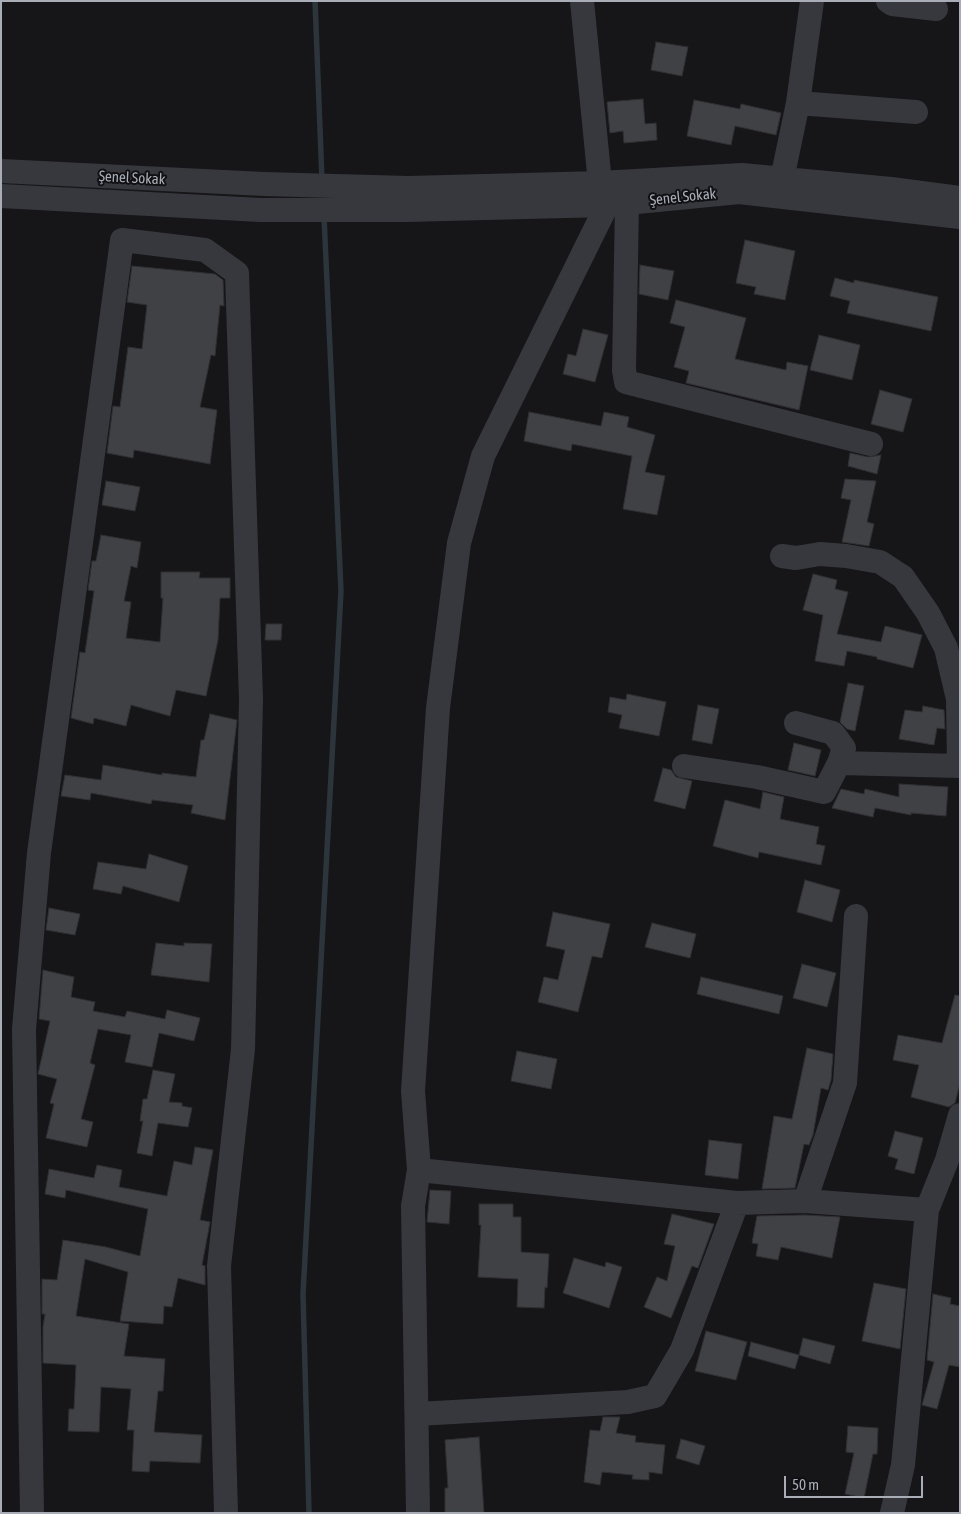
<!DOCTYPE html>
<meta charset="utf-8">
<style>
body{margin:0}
#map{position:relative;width:961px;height:1514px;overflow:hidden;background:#161618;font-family:"Asap Condensed",sans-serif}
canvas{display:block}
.frame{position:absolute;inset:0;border:2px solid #a8adb8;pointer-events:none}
.scale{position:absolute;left:784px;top:1476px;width:139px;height:22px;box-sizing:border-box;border:2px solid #a8adb8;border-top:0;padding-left:6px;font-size:15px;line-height:18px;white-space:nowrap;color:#a8adb8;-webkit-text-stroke:4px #111113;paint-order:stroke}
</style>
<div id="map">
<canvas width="961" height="1514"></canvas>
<div class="frame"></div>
<div class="scale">50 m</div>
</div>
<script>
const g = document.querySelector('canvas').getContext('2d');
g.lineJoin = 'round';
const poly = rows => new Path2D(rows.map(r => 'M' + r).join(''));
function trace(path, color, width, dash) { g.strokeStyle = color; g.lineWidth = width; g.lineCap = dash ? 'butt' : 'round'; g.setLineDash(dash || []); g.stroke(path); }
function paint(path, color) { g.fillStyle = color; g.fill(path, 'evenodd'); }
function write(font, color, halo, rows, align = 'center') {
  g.font = font + ' "Asap Condensed",sans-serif'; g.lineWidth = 4; g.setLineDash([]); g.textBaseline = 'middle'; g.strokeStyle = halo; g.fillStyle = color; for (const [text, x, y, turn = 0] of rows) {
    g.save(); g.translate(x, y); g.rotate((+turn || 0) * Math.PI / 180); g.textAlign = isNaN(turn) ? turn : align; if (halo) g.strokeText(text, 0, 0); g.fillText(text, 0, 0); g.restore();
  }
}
const stream = poly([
 [315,1,322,180],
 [309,1513,303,1294,341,591,324,216]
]);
const building = poly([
 [656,42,688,47,682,76,651,70,656,42],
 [643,99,645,124,656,123,657,140,624,143,623,131,610,133,607,102,643,99],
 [694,100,740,109,741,104,781,113,776,135,735,126,731,145,687,136,694,100],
 [745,240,795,251,785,300,754,294,756,287,736,283,745,240],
 [640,265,674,271,668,300,639,294,640,265],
 [132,266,215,274,223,280,224,306,220,305,215,356,211,355,200,407,217,410,210,464,134,450,133,458,107,453,113,406,120,407,128,347,142,349,147,305,127,302,132,266],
 [835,278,854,283,854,280,938,297,931,331,847,313,850,301,830,296,835,278],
 [676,300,746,318,735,359,786,370,787,362,808,366,799,410,686,383,689,371,674,367,685,327,670,323,676,300],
 [583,329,608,335,595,382,563,374,568,354,576,356,583,329],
 [819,335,860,345,852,380,810,370,819,335],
 [880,390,912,399,903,432,871,424,880,390],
 [529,412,601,426,604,412,629,417,627,427,655,435,645,472,665,476,657,515,623,509,632,456,572,444,571,451,524,441,529,412],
 [850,453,868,457,881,455,877,474,848,466,850,453],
 [845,479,876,481,867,522,874,524,869,546,842,542,851,500,841,498,845,479],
 [106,481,140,487,135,511,102,505,106,481],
 [101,535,141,542,137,568,131,566,124,601,131,602,126,638,160,642,163,598,161,598,161,572,200,572,199,578,230,578,230,598,220,598,218,640,206,696,176,690,170,716,131,705,126,726,94,718,93,724,71,718,80,652,85,653,94,591,88,590,92,561,96,561,101,535],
 [813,574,837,580,835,589,848,592,837,634,881,642,885,626,922,635,913,668,877,659,877,657,847,651,844,666,815,661,823,615,803,610,813,574],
 [266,624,282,624,281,640,265,640,266,624],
 [848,683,864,686,855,731,847,729,840,722,848,683],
 [627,694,666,702,659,736,619,728,622,715,608,712,610,697,626,700,627,694],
 [698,705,719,709,712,744,692,740,698,705],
 [923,706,944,710,945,729,937,728,934,745,899,739,905,710,922,712,923,706],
 [210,714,237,720,225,820,191,813,193,805,152,800,151,804,91,793,90,800,61,796,65,775,101,780,103,765,162,775,162,773,196,777,201,740,204,740,210,714],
 [794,743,821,750,815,776,788,770,794,743],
 [663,768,671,770,676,777,692,781,685,809,654,801,663,768],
 [899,784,948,787,946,816,911,813,911,815,875,808,873,817,832,808,841,789,864,794,865,789,899,797,899,784],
 [763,792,784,797,780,819,819,827,816,844,825,846,821,865,759,852,758,858,713,846,725,800,760,809,763,792],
 [149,854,188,866,179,902,123,886,121,894,93,889,98,862,146,869,149,854],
 [805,880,840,890,832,922,797,912,805,880],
 [49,908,80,914,75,935,46,930,49,908],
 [553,912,610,924,602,958,592,956,578,1012,538,1002,544,977,558,980,565,950,546,946,553,912],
 [652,923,696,934,690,958,645,947,652,923],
 [156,943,184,946,184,943,212,944,209,982,151,975,156,943],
 [802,964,836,973,827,1007,793,998,802,964],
 [43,970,74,977,71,997,95,1002,93,1011,125,1017,127,1011,165,1019,167,1010,200,1018,194,1041,159,1033,152,1067,125,1062,131,1035,98,1029,90,1063,95,1065,81,1119,93,1122,87,1147,46,1138,54,1104,50,1103,57,1079,38,1074,50,1021,39,1019,43,970],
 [701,977,783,996,779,1014,697,994,701,977],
 [955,995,960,996,960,1083,955,1103,949,1107,911,1097,919,1065,893,1060,898,1035,942,1043,955,995],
 [807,1048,833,1054,831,1080,828,1090,821,1088,813,1135,809,1145,804,1144,795,1188,762,1189,774,1116,792,1119,807,1048],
 [517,1051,557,1059,551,1089,511,1081,517,1051],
 [153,1070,175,1074,169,1102,182,1103,182,1106,192,1108,188,1127,158,1123,152,1156,137,1153,143,1121,140,1121,143,1099,147,1099,153,1070],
 [895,1131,923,1138,914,1174,895,1169,898,1159,888,1156,895,1131],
 [709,1140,742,1144,738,1179,705,1175,709,1140],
 [195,1147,213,1150,200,1220,210,1222,202,1265,205,1266,205,1285,178,1278,172,1307,164,1306,163,1324,120,1321,128,1272,85,1259,76,1316,129,1324,124,1356,165,1359,163,1391,158,1391,154,1432,202,1435,200,1463,150,1461,149,1472,132,1471,134,1430,127,1430,131,1389,101,1387,99,1432,68,1431,69,1409,74,1409,76,1365,43,1363,43,1327,45,1314,42,1314,42,1279,57,1280,63,1240,106,1247,140,1256,148,1209,66,1190,65,1198,45,1194,49,1169,94,1178,97,1165,122,1170,119,1187,167,1196,174,1161,192,1165,195,1147],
 [430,1190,451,1191,449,1224,427,1222,430,1190],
 [479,1204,513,1204,513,1217,521,1217,521,1252,549,1254,547,1288,545,1287,544,1308,517,1307,518,1279,478,1277,481,1225,479,1225,479,1204],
 [672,1214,714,1224,698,1268,692,1266,671,1318,644,1307,657,1277,667,1281,675,1246,664,1244,672,1214],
 [805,1215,840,1217,832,1258,781,1247,778,1260,756,1256,758,1244,752,1243,757,1216,805,1215],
 [574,1258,605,1267,606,1262,622,1267,609,1308,563,1293,574,1258],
 [874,1283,906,1289,900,1349,862,1341,874,1283],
 [933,1294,951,1298,950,1304,960,1306,960,1367,949,1365,937,1409,922,1405,934,1362,927,1360,933,1294],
 [706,1331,747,1342,736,1380,695,1371,706,1331],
 [803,1338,835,1346,830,1364,799,1355,803,1338],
 [751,1342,799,1355,795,1369,748,1356,751,1342],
 [603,1417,620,1417,616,1433,636,1436,635,1442,665,1445,662,1474,649,1472,649,1480,632,1479,633,1475,602,1472,600,1485,584,1482,590,1430,600,1431,603,1417],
 [848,1426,878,1428,877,1454,873,1454,864,1498,845,1494,854,1453,846,1452,848,1426],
 [479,1437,484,1513,445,1513,445,1488,448,1488,445,1440,479,1437],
 [681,1439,705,1446,699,1465,676,1458,681,1439]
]);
const minor = poly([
 [582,1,600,183],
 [888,1,892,4,936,9],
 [798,103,812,1],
 [1,171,264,184,408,188,600,183,742,175,891,189,960,198],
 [782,179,798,103,916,112],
 [1,196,260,210,406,210,607,205,739,192,960,217],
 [627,203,624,370,626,382,871,444],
 [782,556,796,558,820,554,846,556,880,562,903,577,928,613,946,648,958,699,959,766],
 [839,763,960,766],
 [684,766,757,777,824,792,839,763,844,748,833,733,796,723],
 [419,1170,737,1203,805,1201,927,1210],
 [805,1201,845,1083,856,916],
 [418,1414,628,1402,655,1396,682,1350,737,1203],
 [32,1513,24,1029,39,853,122,240,205,250,237,273,251,699,243,1049,219,1266,226,1513],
 [418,1513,413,1206,419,1170,413,1091,438,708,459,543,483,456,607,205],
 [892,1513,903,1465,927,1210,947,1160,960,1115]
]);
const streetNames = [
 ["Şenel Sokak",132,178,3],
 ["Şenel Sokak",683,197,-6]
];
trace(stream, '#2c353c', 5.5);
paint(building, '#404145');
trace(building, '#303034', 1);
trace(minor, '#37383d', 24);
write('15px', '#a8adb8', '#111113', streetNames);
</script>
